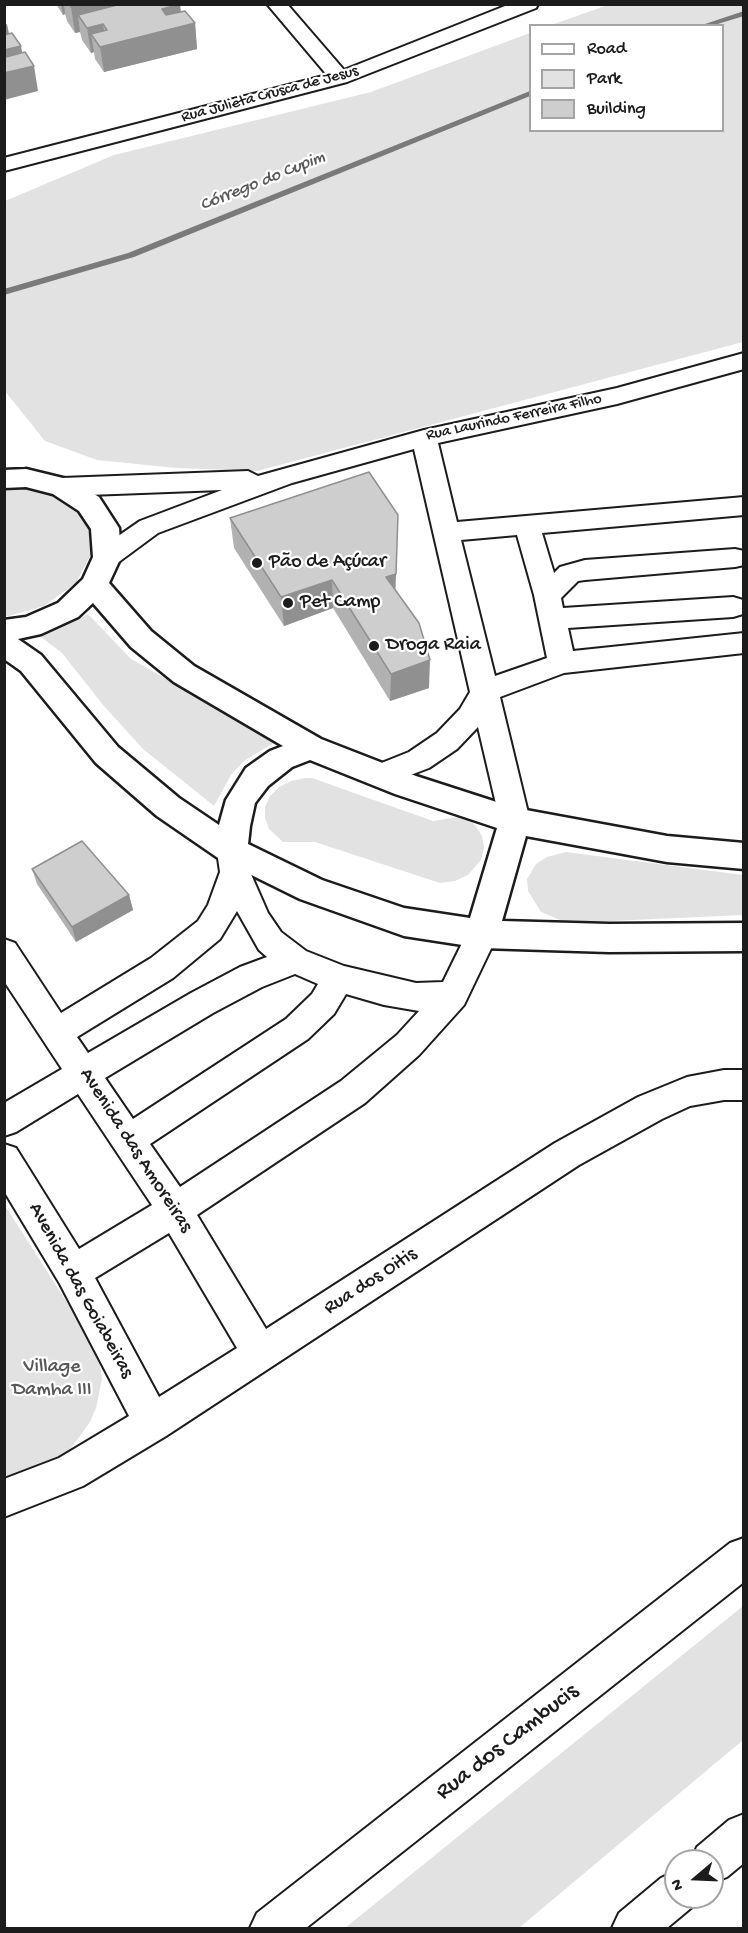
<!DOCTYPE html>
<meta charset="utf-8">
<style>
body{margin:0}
#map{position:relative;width:748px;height:1933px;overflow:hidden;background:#fff;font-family:"Gochi Hand",sans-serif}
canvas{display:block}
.frame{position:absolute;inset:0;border:6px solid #1c1c1c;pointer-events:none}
.legend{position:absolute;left:529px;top:24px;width:195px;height:108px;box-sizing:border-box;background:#fff;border:2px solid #a4a4a4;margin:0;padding:8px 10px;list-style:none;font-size:18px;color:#1c1c1c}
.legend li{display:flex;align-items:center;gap:12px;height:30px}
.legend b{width:30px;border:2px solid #a4a4a4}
.north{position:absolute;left:664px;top:1849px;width:60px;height:60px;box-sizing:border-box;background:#fff;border:2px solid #a4a4a4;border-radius:50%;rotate:251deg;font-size:16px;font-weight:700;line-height:24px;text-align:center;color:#1c1c1c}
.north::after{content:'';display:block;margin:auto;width:21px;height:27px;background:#1c1c1c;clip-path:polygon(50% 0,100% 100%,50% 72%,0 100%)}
</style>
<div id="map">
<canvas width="748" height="1933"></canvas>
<div class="frame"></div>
<ul class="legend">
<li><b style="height:8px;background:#fff"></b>Road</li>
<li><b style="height:16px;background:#e2e2e2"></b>Park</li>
<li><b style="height:16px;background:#cecece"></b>Building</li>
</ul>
<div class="north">N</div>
</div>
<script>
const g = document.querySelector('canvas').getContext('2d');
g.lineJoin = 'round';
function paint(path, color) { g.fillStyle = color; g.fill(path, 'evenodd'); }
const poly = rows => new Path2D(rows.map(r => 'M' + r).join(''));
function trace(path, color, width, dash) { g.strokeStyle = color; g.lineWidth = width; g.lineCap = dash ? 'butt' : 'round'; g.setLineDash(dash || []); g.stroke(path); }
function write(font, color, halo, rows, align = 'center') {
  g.font = font + ' "Gochi Hand",sans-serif'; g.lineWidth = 4.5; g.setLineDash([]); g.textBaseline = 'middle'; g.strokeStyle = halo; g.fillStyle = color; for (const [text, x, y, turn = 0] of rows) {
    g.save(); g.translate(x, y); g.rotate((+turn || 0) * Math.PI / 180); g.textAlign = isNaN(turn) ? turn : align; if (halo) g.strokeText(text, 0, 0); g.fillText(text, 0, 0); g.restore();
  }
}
const green = poly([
 [608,5,743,5,743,342,257,471,176,468,97,460,45,441,5,391,5,201,114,155,371,92,530,33,530,130,722,130,722,26,551,25],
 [5,487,35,488,68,502,88,525,91,554,76,583,44,606,5,617],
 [88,614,131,659,277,741,244,761,231,775,214,806,143,749,103,705,62,653,41,637],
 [305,778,312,778,433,821,464,816,475,825,482,836,484,848,481,860,468,875,455,881,440,883,315,842,283,842,269,829,265,818,265,807,270,796,279,787,291,781],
 [566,852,743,875,743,915,567,923,541,912,528,891,527,879,536,864,547,857],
 [4,1204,98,1351,102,1379,96,1408,90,1422,72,1447,60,1458,4,1481],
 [743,1606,743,1740,519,1928,345,1928]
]);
const stream = poly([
 [744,11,744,16,711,26,699,26,744,11],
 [530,91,530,96,134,257,4,295,4,289,128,253,530,91]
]);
const minor = poly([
 [267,4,287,4,344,70,510,4,538,4,536,8,347,82,4,171,4,158,327,75,267,4],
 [744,353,744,369,617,404,438,443,457,522,744,497,744,515,542,533,554,573,560,567,585,560,735,549,744,551,744,565,735,567,585,580,578,581,561,598,563,608,733,597,743,600,743,614,733,617,568,628,573,651,744,633,744,653,564,673,500,697,530,821,525,829,515,833,505,829,500,821,478,727,457,749,429,768,384,785,374,782,369,774,374,766,409,752,437,733,460,709,470,692,414,449,292,483,158,533,116,564,107,566,98,564,94,557,98,550,140,521,222,490,62,496,53,493,49,487,53,481,62,478,248,471,258,476,424,430,617,388,744,353],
 [517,535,534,595,547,658,495,676,461,540,517,535],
 [232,839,243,842,247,851,250,872,268,913,281,932,306,951,344,966,416,983,443,982,471,925,482,921,493,925,498,934,464,1005,419,1055,365,1103,197,1215,266,1329,555,1143,638,1097,687,1077,724,1070,744,1070,744,1100,724,1100,690,1106,662,1119,579,1165,166,1436,83,1486,4,1517,4,1479,59,1458,129,1416,60,1284,4,1191,4,1144,16,1148,79,1249,152,1205,78,1094,16,1132,4,1136,4,1103,62,1069,4,981,4,939,15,943,61,1013,151,958,198,921,208,905,220,872,217,851,221,842,232,839],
 [237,911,259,950,267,957,240,967,191,993,88,1053,77,1037,173,978,220,939,237,911],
 [295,974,318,984,312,994,286,1019,133,1119,105,1078,213,1013,262,987,295,974],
 [346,994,384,1005,419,1011,397,1035,341,1081,180,1187,150,1144,308,1039,334,1014,346,994],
 [169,1233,237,1348,159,1397,95,1278,169,1233],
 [744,1538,744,1582,306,1928,250,1928,257,1913,730,1543,744,1538],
 [744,1814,744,1863,727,1877,712,1883,712,1861,691,1861,697,1847,729,1820,744,1814],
 [676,1871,676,1897,696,1897,691,1908,667,1928,612,1928,619,1913,661,1878,676,1871]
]);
const tertiary = poly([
 [26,469,71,480,99,497,119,528,121,557,109,583,151,631,194,666,321,739,416,776,515,808,667,836,744,843,744,869,667,862,526,836,502,921,609,924,744,923,744,951,609,952,482,948,404,936,300,899,221,860,157,816,96,763,21,671,4,659,4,620,26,617,58,603,83,579,93,557,91,529,79,511,53,494,26,487,4,488,4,470,26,469],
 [93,603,131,647,174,682,283,746,270,751,246,768,226,800,219,825,179,798,118,747,41,655,18,639,41,634,78,617,93,603],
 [310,760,395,794,497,828,470,918,404,908,322,880,248,844,250,826,255,803,268,786,292,767,310,760]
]);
const wall = poly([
 [56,4,180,4,181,12,195,23,197,49,104,72,95,59,94,52,91,53,82,40,80,32,75,33,67,21,65,14,63,15],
 [230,518,396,591,429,688,390,701,333,608,284,626,234,548],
 [32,869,129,895,133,910,76,942,37,884]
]);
const shadedWall = poly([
 [61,4,64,4,65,14,63,15],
 [83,4,180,5,182,26,195,23,197,49,104,72,100,47,91,34,94,52,91,53,87,28,78,15,80,32,75,33,71,7],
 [162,12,106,45,103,24],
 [7,24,12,48,21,46,25,68,34,66,38,91,4,100,4,25],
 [398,515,395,603,386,577],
 [332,580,333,608,284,626,281,597],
 [430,660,429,688,390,701,391,674],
 [129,895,133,910,76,942,72,927]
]);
const building = poly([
 [69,4,83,4,71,7,69,4],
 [121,4,180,4,162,9,166,15,185,11,195,23,100,47,91,34,107,30,103,24,87,28,78,15,121,4],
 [12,33,21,46,4,50,4,35,12,33],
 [25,52,34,66,4,73,4,55,6,57,25,52],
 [369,472,398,515,396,574,386,577,419,623,430,660,391,674,332,580,281,597,230,518,369,472],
 [82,841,129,895,72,927,32,869,82,841]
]);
const markers = [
 [257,563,6,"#1c1c1c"],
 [288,603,6,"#1c1c1c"],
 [374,646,6,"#1c1c1c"]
];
const farStreetnames = [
 ["Rua Julieta Crusca de Jesus",270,95,-15],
 ["Rua Laurindo Ferreira Filho",514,418,-12]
];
const farWaternames = [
 ["Córrego do Cupim",263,182,-22]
];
const poiNames = [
 ["Pão de Açúcar",269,563],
 ["Pet Camp",300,603],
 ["Droga Raia",386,646]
];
const streetNames = [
 ["Avenida das Amoreiras",135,1151,57],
 ["Rua dos Oitis",371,1282,-33],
 ["Avenida das Goiabeiras",80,1291,61]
];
const parkNames = [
 ["Village",52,1368],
 ["Damha III",52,1391]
];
const nearStreetnames = [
 ["Rua dos Cambucis",508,1743,-38]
];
paint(green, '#e2e2e2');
paint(stream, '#7a7a7a');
trace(minor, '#1c1c1c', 4);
trace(tertiary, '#1c1c1c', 5);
paint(minor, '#fff');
paint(tertiary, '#fff');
paint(wall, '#b1b1b1');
paint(shadedWall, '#909090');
paint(building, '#cecece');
trace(building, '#909090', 1.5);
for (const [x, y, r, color] of markers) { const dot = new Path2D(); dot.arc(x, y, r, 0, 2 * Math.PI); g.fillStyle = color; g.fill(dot); trace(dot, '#fff', 2); }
write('16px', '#1c1c1c', '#fff', farStreetnames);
write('italic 18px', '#5a5a5a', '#fff', farWaternames);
write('20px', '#1c1c1c', '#fff', poiNames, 'left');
write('20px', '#1c1c1c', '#fff', streetNames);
write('20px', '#575757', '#fff', parkNames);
write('24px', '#1c1c1c', '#fff', nearStreetnames);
</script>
